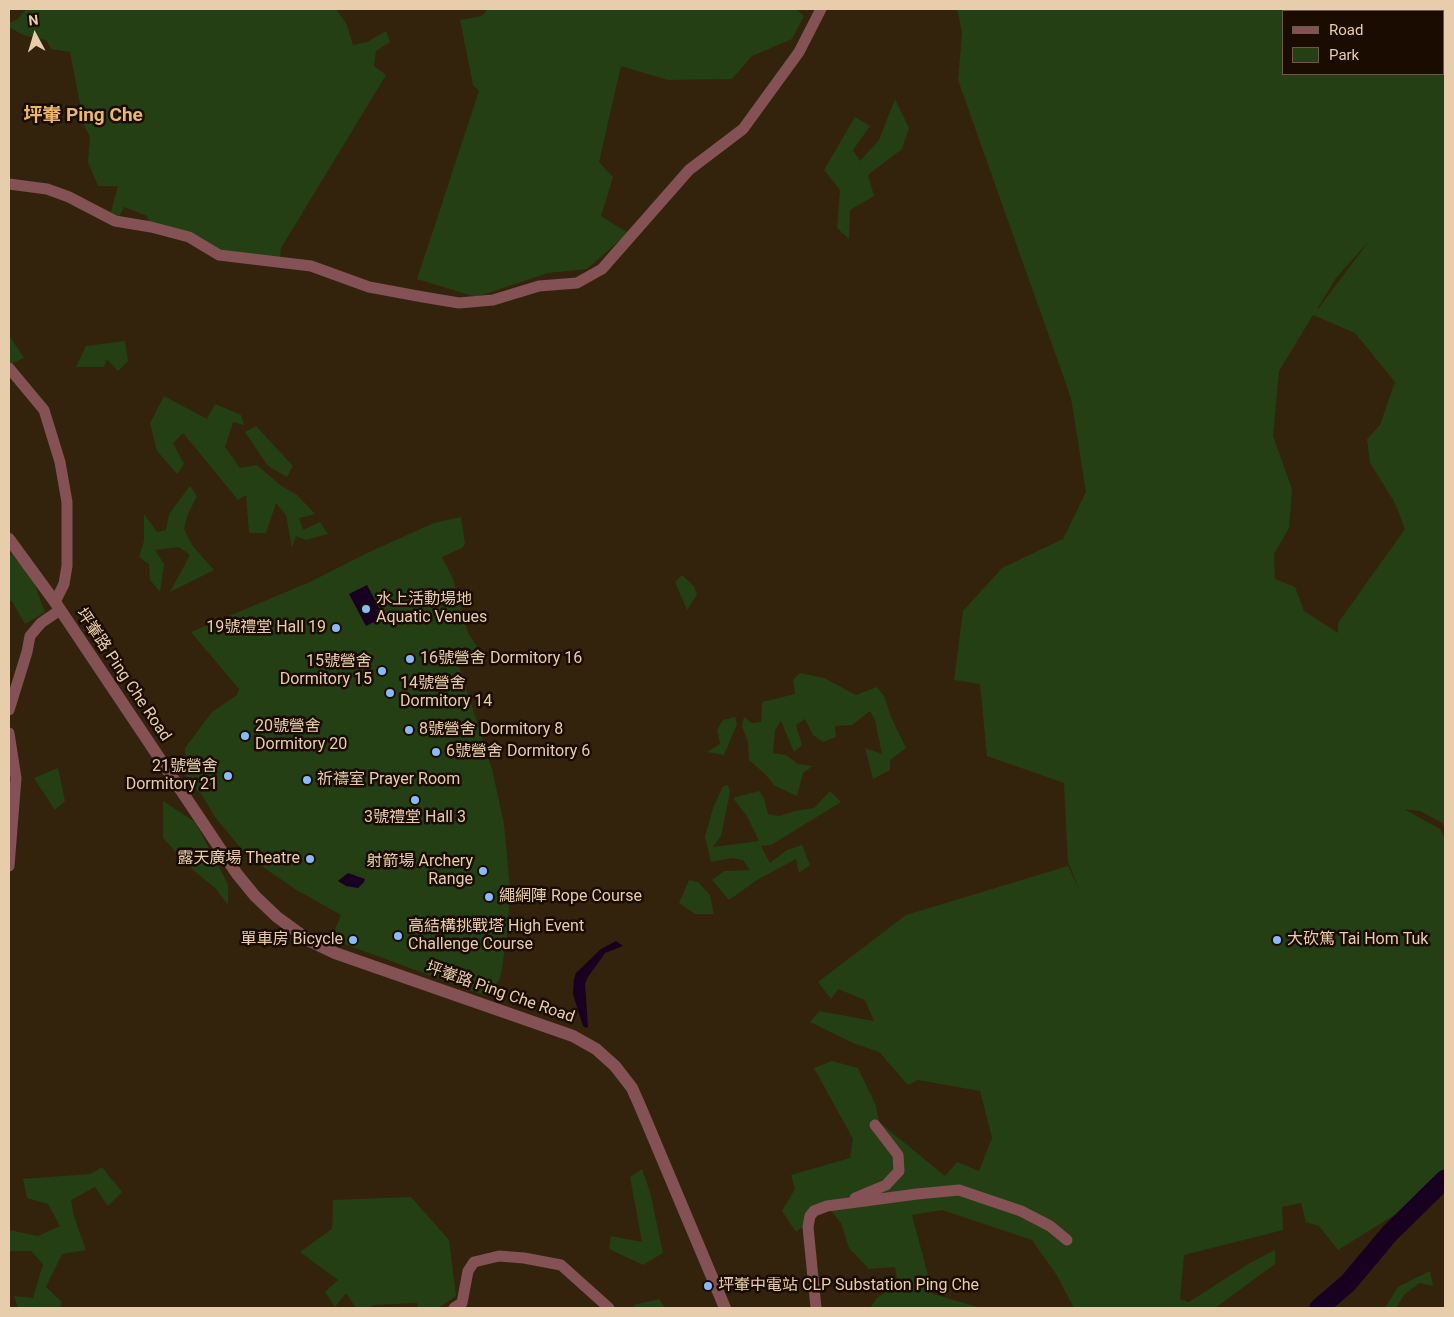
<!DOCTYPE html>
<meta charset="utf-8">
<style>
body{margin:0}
#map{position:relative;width:1454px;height:1317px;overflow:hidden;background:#33230c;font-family:Roboto,sans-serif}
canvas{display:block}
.frame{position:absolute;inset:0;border:10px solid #e7cdab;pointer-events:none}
.legend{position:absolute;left:1282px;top:10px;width:162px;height:65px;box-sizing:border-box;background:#1a0c00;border:1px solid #6c5944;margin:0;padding:6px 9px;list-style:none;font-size:15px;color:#e7cdab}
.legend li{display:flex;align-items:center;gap:10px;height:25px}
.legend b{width:25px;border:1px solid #6c5944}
.north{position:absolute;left:10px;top:10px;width:50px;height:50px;-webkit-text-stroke:4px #1a0c00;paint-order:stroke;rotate:354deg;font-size:14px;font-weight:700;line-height:20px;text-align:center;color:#e7cdab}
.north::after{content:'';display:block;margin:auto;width:18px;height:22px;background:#e7cdab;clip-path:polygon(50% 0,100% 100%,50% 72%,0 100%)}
</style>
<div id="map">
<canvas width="1454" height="1317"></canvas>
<div class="frame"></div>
<ul class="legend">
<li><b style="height:6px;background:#845154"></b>Road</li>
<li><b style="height:14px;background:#243f14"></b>Park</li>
</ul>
<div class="north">N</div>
</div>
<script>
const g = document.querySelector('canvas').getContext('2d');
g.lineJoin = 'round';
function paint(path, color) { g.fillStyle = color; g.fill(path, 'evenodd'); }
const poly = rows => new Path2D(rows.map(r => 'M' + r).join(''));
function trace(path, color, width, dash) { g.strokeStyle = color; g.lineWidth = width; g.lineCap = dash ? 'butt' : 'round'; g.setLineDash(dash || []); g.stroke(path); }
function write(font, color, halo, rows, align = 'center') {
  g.font = font + ' Roboto,"Noto Sans SC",sans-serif'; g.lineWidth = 5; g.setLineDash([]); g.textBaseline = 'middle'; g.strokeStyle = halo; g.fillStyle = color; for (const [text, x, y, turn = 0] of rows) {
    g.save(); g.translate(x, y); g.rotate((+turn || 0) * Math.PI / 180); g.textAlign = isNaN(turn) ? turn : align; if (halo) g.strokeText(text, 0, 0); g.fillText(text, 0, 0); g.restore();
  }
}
const green = poly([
 [26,9,336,9,347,25,353,45,367,42,386,31,390,42,376,51,374,66,386,75,281,248,280,262,229,256,151,227,147,216,124,207,117,220,110,216,118,186,98,186,88,162,90,137,84,125,70,52,51,49,46,40,23,35,9,27,9,23,18,19],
 [487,9,796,9,804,16,792,39,752,56,732,79,668,80,621,66,599,162,613,177,601,216,628,233,587,269,548,273,476,297,417,279,479,91,473,85,460,20,482,16],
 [957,9,1445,9,1445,828,1442,823,1420,811,1404,809,1440,829,1445,839,1445,1173,1396,1214,1338,1250,1319,1226,1306,1222,1301,1203,1282,1207,1283,1230,1184,1255,1180,1299,1189,1302,1248,1264,1275,1250,1275,1264,1215,1308,1074,1308,1056,1274,1032,1240,942,1210,912,1215,933,1294,981,1308,870,1308,877,1298,898,1284,895,1267,869,1269,849,1248,841,1223,827,1206,796,1232,782,1211,795,1189,791,1175,850,1158,853,1139,814,1068,832,1061,858,1068,876,1106,879,1122,945,1176,957,1162,979,1171,992,1138,980,1091,918,1080,908,1085,879,1052,853,1043,810,1022,819,1011,874,1021,865,1000,838,989,831,999,818,982,906,915,1068,866,1080,891,1068,862,1064,783,987,756,980,684,954,680,963,611,1002,568,1063,539,1086,492,1071,398,958,80,962,33],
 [1283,11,1443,11,1443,74,1283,74],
 [1369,241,1318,309,1317,309,1336,278],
 [1313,315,1355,333,1395,382,1380,425,1367,439,1370,463,1395,503,1405,529,1338,623,1338,633,1304,611,1295,587,1275,579,1274,554,1289,528,1292,489,1273,436,1279,371],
 [895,99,909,128,902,149,868,175,874,196,850,210,849,239,837,228,840,190,824,170,855,117,870,126,853,150,860,161,879,140],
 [9,335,24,358,9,365],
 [125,341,128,361,118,371,107,359,104,367,76,367,86,346],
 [164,396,207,419,215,404,241,415,244,425,233,422,225,447,240,468,257,465,280,485,297,495,315,514,299,518,303,530,320,522,328,534,306,540,296,536,292,548,286,515,276,503,266,533,249,533,246,495,238,500,183,433,173,443,184,464,177,474,157,451,150,423],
 [256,426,293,466,287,477,268,466,245,432],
 [190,486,197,496,188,514,184,529,192,545,214,570,170,592,190,555,179,547,155,550,164,564,160,592,150,580,149,564,139,557,144,541,144,514,157,532,166,530,169,514],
 [461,517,465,544,462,548,442,557,453,579,468,633,484,657,459,666,492,769,504,824,510,889,508,928,501,974,499,980,486,996,331,939,341,915,295,889,247,856,215,817,202,795,187,781,185,748,212,712,237,695,239,689,191,632,312,581,367,553,434,523],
 [9,552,31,575,45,612,25,624,12,601,9,601],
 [682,575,694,586,697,595,687,610,675,582],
 [800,673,824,678,856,695,877,687,884,696,891,717,906,748,890,760,890,770,873,779,865,748,882,754,875,720,870,711,852,725,835,726,836,737,823,742,813,735,805,719,796,725,802,745,794,752,781,721,775,730,773,753,786,755,798,764,813,766,803,773,797,796,775,786,765,774,749,760,748,743,742,726,744,717,752,723,761,722,762,702,795,694,793,680],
 [735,717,737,724,724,755,707,752,720,744,717,730,723,720],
 [58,768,65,801,55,810,34,778],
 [728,785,730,792,721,836,713,847,759,841,747,816,733,798,759,791,764,798,768,814,779,816,795,811,814,808,830,791,841,802,771,845,761,846,770,863,787,850,802,845,810,865,799,873,796,859,757,880,729,900,712,880,724,871,750,870,743,860,732,858,711,862,705,837,713,808,723,786],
 [163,801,195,822,228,884,228,905,215,888,193,870,163,838],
 [689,880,698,882,710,895,714,914,695,914,679,903],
 [102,1167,122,1192,108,1206,95,1187,71,1200,74,1216,86,1250,62,1254,46,1287,62,1302,60,1308,18,1308,14,1296,33,1298,43,1264,31,1251,9,1251,9,1230,38,1236,60,1226,48,1204,27,1198,23,1179,90,1174],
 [642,1169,650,1192,663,1253,643,1265,609,1249,611,1236,642,1242,630,1177],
 [411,1197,449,1240,456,1296,438,1308,418,1308,417,1303,374,1305,366,1308,356,1308,346,1293,335,1307,325,1292,338,1280,300,1252,332,1229,333,1200],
 [1430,1271,1433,1286,1419,1283,1404,1295,1396,1308,1385,1308,1398,1287],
 [659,1299,665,1308,637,1308,633,1305]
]);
const water = poly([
 [367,585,384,617,366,626,349,594],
 [348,873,365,879,364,882,358,888,346,886,338,881],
 [616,941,623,946,605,953,588,977,585,984,588,1027,586,1028,583,1026,573,994,574,979,576,973,601,949]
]);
const river = poly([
 [1319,1308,1348,1283,1390,1233,1445,1179]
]);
const minor = poly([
 [9,184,47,189,69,197,115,221,151,227,189,237,219,255,311,266,369,287,423,297,459,303,493,300,539,286,577,283,602,269,689,170,743,129,799,52,821,9],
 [9,368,44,410,60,462,67,502,67,566,64,584,55,602],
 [9,710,27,652,30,636,41,623,60,610],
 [9,733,16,778,9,866],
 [855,1198,886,1185,899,1171,898,1155,875,1125],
 [454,1308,462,1303,468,1271,474,1262,499,1256,524,1258,561,1265,609,1308],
 [816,1308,808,1227,810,1216,814,1211,827,1206,917,1194,959,1190,1021,1211,1050,1226,1067,1240]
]);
const tertiary = poly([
 [9,539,55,602,237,874,255,896,277,917,310,941,335,953,573,1036,596,1049,615,1066,632,1088,640,1106,725,1308]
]);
const markers = [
 [366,609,5,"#89bafc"],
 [336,628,5,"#89bafc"],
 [410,659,5,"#89bafc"],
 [382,671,5,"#89bafc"],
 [390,693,5,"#89bafc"],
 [409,730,5,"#89bafc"],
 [245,736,5,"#89bafc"],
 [436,752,5,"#89bafc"],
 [228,776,5,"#89bafc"],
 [307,780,5,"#89bafc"],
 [415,800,5,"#89bafc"],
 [310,859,5,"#89bafc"],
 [483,871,5,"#89bafc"],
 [489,897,5,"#89bafc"],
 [398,936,5,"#89bafc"],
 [353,940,5,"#89bafc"],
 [1277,940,5,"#89bafc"],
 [708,1286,5,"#89bafc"]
];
const poiNames = [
 ["水上活動場地",376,600],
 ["Aquatic Venues",376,618],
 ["19號禮堂 Hall 19",326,628,"right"],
 ["16號營舍 Dormitory 16",420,659],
 ["15號營舍",372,662,"right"],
 ["Dormitory 15",372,680,"right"],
 ["14號營舍",400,684],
 ["Dormitory 14",400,702],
 ["20號營舍",255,727],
 ["Dormitory 20",255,745],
 ["8號營舍 Dormitory 8",419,730],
 ["6號營舍 Dormitory 6",446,752],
 ["21號營舍",218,767,"right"],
 ["Dormitory 21",218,785,"right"],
 ["祈禱室 Prayer Room",317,780],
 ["3號禮堂 Hall 3",415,818,"center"],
 ["露天廣場 Theatre",300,859,"right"],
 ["射箭場 Archery",473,862,"right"],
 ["Range",473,880,"right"],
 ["繩網陣 Rope Course",499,897],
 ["高結構挑戰塔 High Event",408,927],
 ["Challenge Course",408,945],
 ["單車房 Bicycle",343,940,"right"],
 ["大砍篤 Tai Hom Tuk",1287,940],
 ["坪輋中電站 CLP Substation Ping Che",718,1286]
];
const streetNames = [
 ["坪輋路 Ping Che Road",123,675,56],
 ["坪輋路 Ping Che Road",500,993,19]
];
const quarterNames = [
 ["坪輋 Ping Che",83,116]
];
paint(green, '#243f14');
paint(water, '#170020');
trace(river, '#170020', 19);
trace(minor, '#845154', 11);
trace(tertiary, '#845154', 12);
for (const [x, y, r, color] of markers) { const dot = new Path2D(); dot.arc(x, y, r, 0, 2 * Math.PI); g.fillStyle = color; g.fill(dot); trace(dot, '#1a0c00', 2); }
write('16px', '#e7cdab', '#1a0c00', poiNames, 'left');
write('16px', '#e7cdab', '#1a0c00', streetNames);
write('bold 19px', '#e9b76e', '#1a0c00', quarterNames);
</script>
